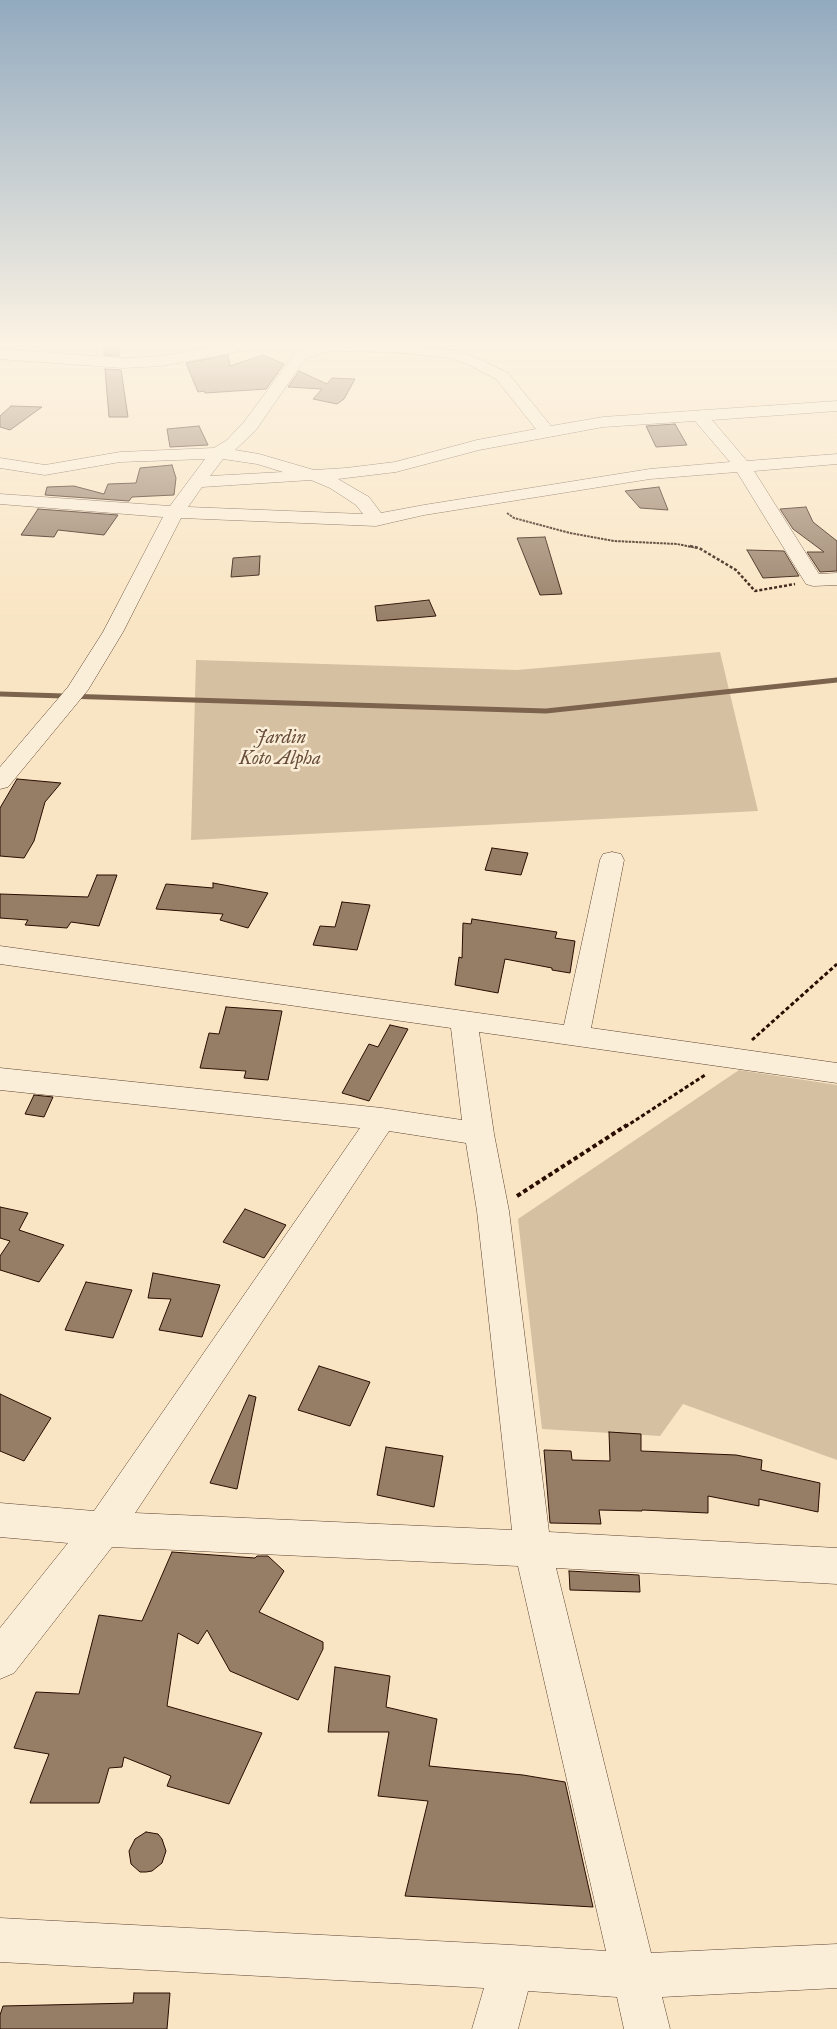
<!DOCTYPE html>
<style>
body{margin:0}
canvas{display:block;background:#f9e5c3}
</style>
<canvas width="837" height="2029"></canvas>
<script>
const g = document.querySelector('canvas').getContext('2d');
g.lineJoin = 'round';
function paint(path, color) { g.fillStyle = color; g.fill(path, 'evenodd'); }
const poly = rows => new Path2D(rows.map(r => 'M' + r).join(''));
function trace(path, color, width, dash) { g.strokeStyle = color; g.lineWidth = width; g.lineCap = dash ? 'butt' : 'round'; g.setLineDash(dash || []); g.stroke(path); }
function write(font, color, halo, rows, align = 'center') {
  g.font = font + ' "IM FELL Great Primer",serif'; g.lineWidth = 5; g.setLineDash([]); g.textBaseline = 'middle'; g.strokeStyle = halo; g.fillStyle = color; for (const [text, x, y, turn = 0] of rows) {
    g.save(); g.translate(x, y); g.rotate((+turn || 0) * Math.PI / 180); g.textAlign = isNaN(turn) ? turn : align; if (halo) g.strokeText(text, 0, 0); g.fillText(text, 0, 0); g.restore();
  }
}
const green = poly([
 [720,652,758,811,191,840,196,660,517,670],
 [739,1070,837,1085,837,1460,683,1404,660,1436,542,1429,518,1219]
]);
const stream = poly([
 [0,694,546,711,837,680]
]);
const building = poly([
 [118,343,119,356,104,355,104,345,118,343],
 [228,355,230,366,263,355,284,364,266,389,205,393,204,391,198,392,186,363,228,355],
 [105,369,121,370,128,417,109,417,105,369],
 [299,371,327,384,332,378,355,379,344,399,337,404,313,399,322,389,288,387,299,371],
 [11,406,42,407,10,430,0,427,0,416,11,406],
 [675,424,687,445,656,447,646,426,675,424],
 [199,426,208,445,170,447,167,429,199,426],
 [172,465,176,478,174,495,132,497,129,501,45,495,47,487,74,486,104,494,108,484,136,483,140,468,172,465],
 [659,487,668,510,640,508,625,491,659,487],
 [806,507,813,522,837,541,837,571,820,572,807,552,824,552,793,529,780,509,806,507],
 [38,509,118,515,104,535,58,530,54,537,21,535,38,509],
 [545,537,562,594,540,595,517,538,545,537],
 [747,550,784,551,799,576,763,578,747,550],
 [260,556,259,575,231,577,233,558,260,556],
 [429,600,436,616,377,621,375,606,429,600],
 [17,779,61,783,45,802,34,841,24,858,0,856,0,808,17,779],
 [492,848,528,853,521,875,485,870,492,848],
 [97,875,117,875,99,926,71,922,67,928,25,925,28,920,0,918,0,894,88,897,97,875],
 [213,883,268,893,248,928,220,920,223,914,156,909,166,884,213,888,213,883],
 [342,902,370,905,357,950,313,945,320,926,335,927,342,902],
 [472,919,557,932,555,938,575,941,570,973,552,970,552,968,505,959,498,993,455,985,459,957,462,958,463,923,471,924,472,919],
 [226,1007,282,1011,268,1080,244,1078,246,1071,200,1068,209,1033,219,1034,226,1007],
 [390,1025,408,1029,369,1101,342,1093,369,1044,378,1047,390,1025],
 [34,1095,53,1097,44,1117,25,1114,34,1095],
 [0,1207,28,1213,19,1230,64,1245,39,1282,0,1270,0,1256,10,1241,0,1238,0,1207],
 [245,1209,286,1225,264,1258,223,1242,245,1209],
 [153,1273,220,1285,202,1337,159,1330,171,1299,148,1298,153,1273],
 [86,1282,132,1290,113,1338,65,1330,86,1282],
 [319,1366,370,1382,350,1426,298,1410,319,1366],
 [0,1394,51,1418,24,1461,0,1451,0,1394],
 [249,1395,256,1397,237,1489,210,1483,249,1395],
 [609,1432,641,1434,641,1451,736,1455,762,1460,761,1470,820,1483,818,1512,759,1499,759,1506,708,1496,708,1513,642,1510,642,1511,599,1510,601,1524,550,1523,544,1450,571,1451,572,1460,610,1461,609,1432],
 [386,1447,443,1456,434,1507,377,1495,386,1447],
 [172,1552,255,1558,257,1556,268,1556,284,1571,259,1612,323,1642,323,1649,298,1700,230,1671,207,1630,198,1644,178,1633,167,1706,262,1733,229,1804,167,1786,171,1776,124,1757,122,1767,109,1768,99,1803,30,1803,49,1754,14,1748,36,1692,79,1694,99,1615,142,1621,172,1552],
 [569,1571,639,1575,640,1592,570,1590,569,1571],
 [335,1667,390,1676,386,1707,437,1719,429,1766,523,1775,565,1782,593,1907,405,1896,428,1801,378,1796,389,1732,328,1732,335,1667],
 [146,1832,158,1834,162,1839,166,1851,162,1863,152,1871,146,1872,140,1872,131,1864,129,1851,135,1839,146,1832],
 [134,1993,170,1993,167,2029,0,2029,0,2015,3,2006,133,2003,134,1993]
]);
const pathFar3 = poly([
 [507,513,514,518,570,533,614,541,677,544,697,548]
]);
const pathFar2 = poly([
 [690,546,699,548,736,570,755,591,795,584]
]);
const pathFar1 = poly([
 [752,1040,837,964],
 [625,1127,705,1075]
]);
const path = poly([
 [517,1196,627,1125]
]);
const minor = poly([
 [243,341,392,342,456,351,477,358,508,373,551,426,603,417,837,401,837,411,712,420,747,461,837,454,837,464,754,471,819,574,837,573,837,585,813,586,806,584,737,472,650,479,424,515,376,526,181,518,123,632,88,690,8,787,0,789,0,767,68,687,103,632,163,517,0,504,0,494,170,506,205,459,120,462,45,475,0,468,0,458,45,465,120,452,214,448,227,440,244,422,295,353,308,347,261,347,162,366,123,368,0,359,0,349,123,358,162,356,243,341],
 [330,351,392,352,449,358,467,364,496,379,536,429,477,440,395,462,346,468,314,470,259,454,235,450,256,430,305,359,330,351],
 [695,421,730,462,650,469,424,505,381,513,369,497,338,479,396,472,479,450,603,427,695,421],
 [223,459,257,464,283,472,210,476,223,459],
 [311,480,330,488,356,505,363,514,188,507,202,487,311,480],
 [824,341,837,341,837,347,827,344,824,341],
 [612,852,621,854,624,860,591,1028,837,1063,837,1083,479,1032,494,1134,509,1211,549,1532,837,1548,837,1584,556,1568,651,1953,837,1944,837,1988,662,1997,670,2029,624,2029,617,1997,528,1991,518,2029,472,2029,484,1988,0,1962,0,1918,512,1945,606,1951,518,1566,112,1547,14,1673,0,1679,0,1628,68,1543,0,1537,0,1503,94,1511,360,1128,0,1090,0,1068,382,1108,462,1120,451,1028,0,964,0,946,564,1025,600,860,603,854,612,852],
 [389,1131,466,1143,477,1211,512,1530,135,1513,389,1131]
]);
const parkNames = [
 ["Jardin",280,739],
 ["Koto Alpha",280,760]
];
paint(green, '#d6c0a2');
trace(stream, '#7b634e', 5);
paint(building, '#957d66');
trace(building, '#290d01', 1);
trace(minor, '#5d4332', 1);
trace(pathFar3, '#290d01', 2, [2.5, 1]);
trace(pathFar2, '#290d01', 2.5, [3, 2]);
trace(pathFar1, '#290d01', 3, [4, 2.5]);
trace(path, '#290d01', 4, [4.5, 3]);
paint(minor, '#fbeed8');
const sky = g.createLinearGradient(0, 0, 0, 625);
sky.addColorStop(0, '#92aabf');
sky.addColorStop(0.55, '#fcf3e4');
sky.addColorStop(1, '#fcf3e400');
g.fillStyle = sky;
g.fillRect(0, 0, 837, 625);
write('italic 18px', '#664c39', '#fbeed8', parkNames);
</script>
